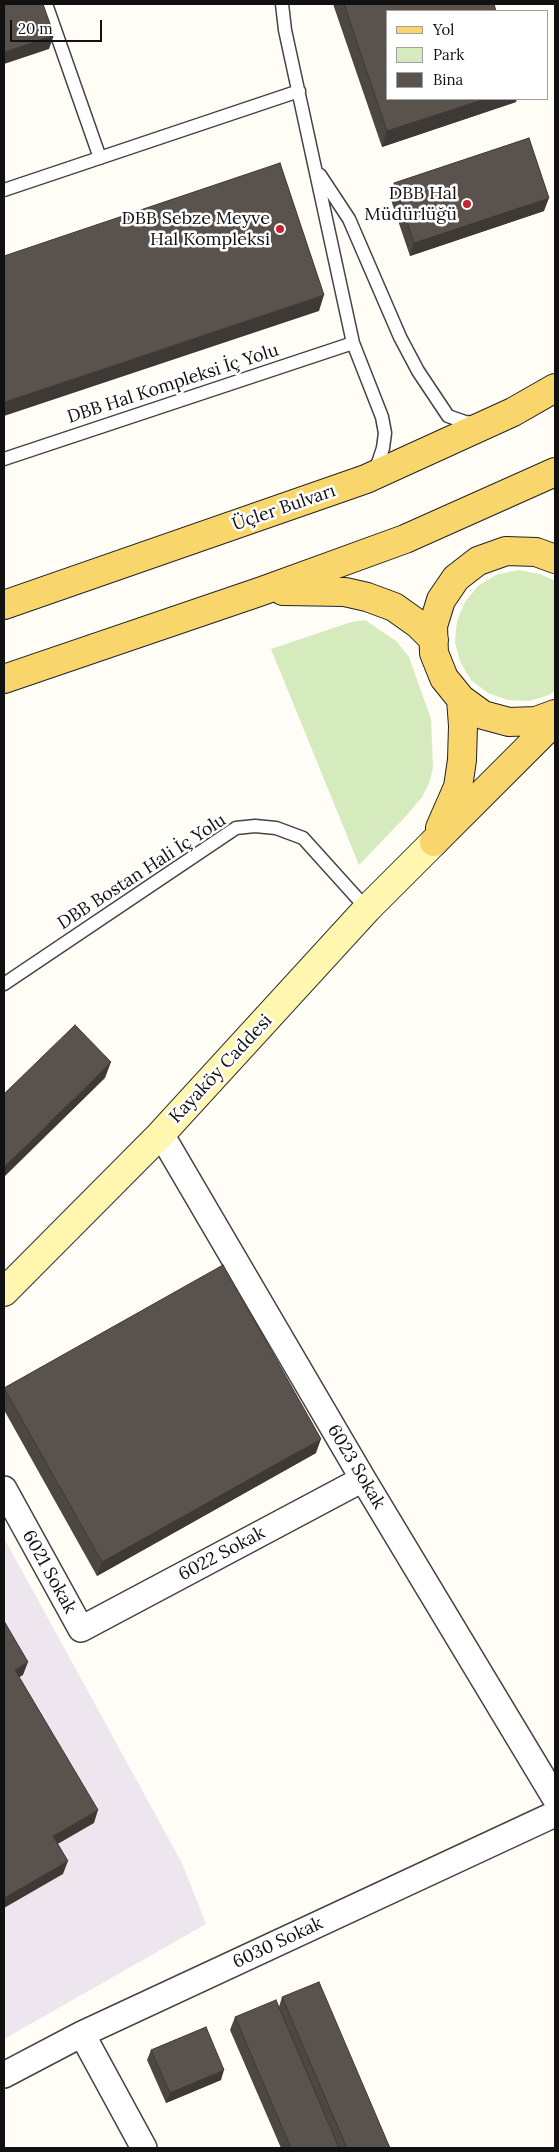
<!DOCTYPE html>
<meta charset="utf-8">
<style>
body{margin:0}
#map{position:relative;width:559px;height:2152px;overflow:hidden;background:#fffdf5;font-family:Lora,serif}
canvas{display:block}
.frame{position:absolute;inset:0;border:5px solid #111;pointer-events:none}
.legend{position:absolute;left:386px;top:10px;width:162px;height:90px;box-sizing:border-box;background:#fff;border:1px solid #a0a0a0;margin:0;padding:6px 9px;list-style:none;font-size:15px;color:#111}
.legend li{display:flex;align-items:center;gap:10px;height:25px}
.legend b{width:25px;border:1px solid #a0a0a0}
.scale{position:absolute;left:10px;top:20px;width:92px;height:22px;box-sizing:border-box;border:2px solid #111;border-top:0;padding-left:6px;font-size:15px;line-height:18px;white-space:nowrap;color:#111;-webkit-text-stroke:4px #fff;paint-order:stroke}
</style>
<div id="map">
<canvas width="559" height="2152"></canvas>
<div class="frame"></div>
<ul class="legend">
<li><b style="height:6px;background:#f9d66b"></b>Yol</li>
<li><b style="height:14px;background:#d5ebbd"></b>Park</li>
<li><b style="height:14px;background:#5a524d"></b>Bina</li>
</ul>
<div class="scale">20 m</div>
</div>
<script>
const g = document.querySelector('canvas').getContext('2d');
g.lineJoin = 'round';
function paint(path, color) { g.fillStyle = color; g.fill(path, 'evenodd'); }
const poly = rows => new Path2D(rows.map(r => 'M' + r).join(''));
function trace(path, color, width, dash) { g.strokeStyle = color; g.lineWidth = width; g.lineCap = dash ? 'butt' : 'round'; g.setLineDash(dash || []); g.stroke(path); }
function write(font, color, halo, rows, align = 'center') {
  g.font = font + ' Lora,serif'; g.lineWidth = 5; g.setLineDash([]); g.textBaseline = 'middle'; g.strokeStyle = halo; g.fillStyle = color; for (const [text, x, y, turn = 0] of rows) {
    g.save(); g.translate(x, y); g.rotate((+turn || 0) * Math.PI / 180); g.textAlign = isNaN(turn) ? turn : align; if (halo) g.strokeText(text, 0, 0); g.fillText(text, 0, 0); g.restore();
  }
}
const industrial = poly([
 [4,1538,182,1863,206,1924,4,2039]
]);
const green = poly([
 [518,570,540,574,555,581,555,691,549,695,529,701,508,700,488,693,471,680,460,662,455,642,457,621,465,602,478,586,496,575],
 [365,620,396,641,409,657,431,719,433,768,429,783,422,797,407,815,359,865,271,649,351,622]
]);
const lane = poly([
 [46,4,100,158],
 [282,4,285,30,353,343,382,417,385,433,383,448,378,463,371,472],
 [320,175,349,219,400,337,418,371,448,416,465,422,476,423],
 [4,190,299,91],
 [4,459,353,343],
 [4,984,236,828,255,826,276,828,303,838,367,909]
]);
const street = poly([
 [161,1134,363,1479,555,1798],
 [4,1489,81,1629,363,1479],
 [82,2034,144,2148],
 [4,2075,82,2034,555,1814]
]);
const secondary = poly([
 [4,1292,161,1134,367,909,434,842]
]);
const primary = poly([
 [555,559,536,552,506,551,478,561,456,578,441,600,433,626,434,653,444,678,461,699,483,715,509,722,536,721,555,714],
 [283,591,345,592,367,597,394,607,418,624,434,640],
 [4,605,366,479,513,412,555,388],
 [4,679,262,591,405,539,555,472],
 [440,828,458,787,462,760,463,726,461,699],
 [434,842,555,721]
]);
const wall = poly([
 [333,4,494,4,516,102,382,147],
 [394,183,544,211,410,256,390,197],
 [4,1388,316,1453,97,1576,4,1410],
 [282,1997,390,2148,281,2148,230,2030,235,2017,279,2007],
 [151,2050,221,2080,166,2103,147,2060]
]);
const shadedWall = poly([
 [54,35,49,49,4,64,4,52],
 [485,99,517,99,516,102,382,147,387,131],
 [549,198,544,211,410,256,414,243],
 [324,295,319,311,4,416,4,402],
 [111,1062,105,1078,4,1177,4,1167],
 [321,1439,316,1453,97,1576,102,1562],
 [28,1662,23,1675,10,1683,15,1670],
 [98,1810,94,1823,49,1849,53,1836],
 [68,1861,63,1874,4,1908,4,1898],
 [224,2070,221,2080,166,2103,170,2093]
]);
const building = poly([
 [4,4,43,4,54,35,4,52,4,4],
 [344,4,494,4,496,11,388,11,388,99,485,99,387,131,344,4],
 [529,138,549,198,414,243,394,183,529,138],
 [280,163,324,295,4,402,4,256,280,163],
 [75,1025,111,1062,4,1167,4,1094,75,1025],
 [223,1265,321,1439,102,1562,4,1388,223,1265],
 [4,1621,28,1662,15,1670,98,1810,53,1836,68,1861,4,1898,4,1621],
 [319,1982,390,2148,347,2148,282,1997,319,1982],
 [276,2000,339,2148,291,2148,235,2017,276,2000],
 [206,2027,224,2070,170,2093,151,2050,206,2027]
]);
const markers = [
 [467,204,5,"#c4262e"],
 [280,229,5,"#c4262e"]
];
const poiNames = [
 ["DBB Hal",457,194],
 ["Müdürlüğü",457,215],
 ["DBB Sebze Meyve",270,219],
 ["Hal Kompleksi",270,240]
];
const streetNames = [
 ["DBB Hal Kompleksi İç Yolu",173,384,-18],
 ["Üçler Bulvarı",284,508,-19],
 ["DBB Bostan Hali İç Yolu",142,872,-33],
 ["Kayaköy Caddesi",221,1069,-47],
 ["6023 Sokak",356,1467,59],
 ["6022 Sokak",222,1554,-28],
 ["6021 Sokak",49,1572,61],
 ["6030 Sokak",278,1943,-25]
];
paint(industrial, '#eee6ef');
paint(green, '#d5ebbd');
trace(lane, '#444', 15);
trace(street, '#444', 28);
trace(secondary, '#333', 30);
trace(primary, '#222', 30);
trace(lane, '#fff', 12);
trace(street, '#fff', 25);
trace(secondary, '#fff6b0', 28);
trace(primary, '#f9d66b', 28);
paint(wall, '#4d4742');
paint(shadedWall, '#3f3936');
paint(building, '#5a524d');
trace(building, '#3f3936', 1);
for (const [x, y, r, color] of markers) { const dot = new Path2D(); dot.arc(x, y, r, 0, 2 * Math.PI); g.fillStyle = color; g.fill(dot); trace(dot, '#fff', 2); }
write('18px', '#111', '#fff', poiNames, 'right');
write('18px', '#111', '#fff', streetNames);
</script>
